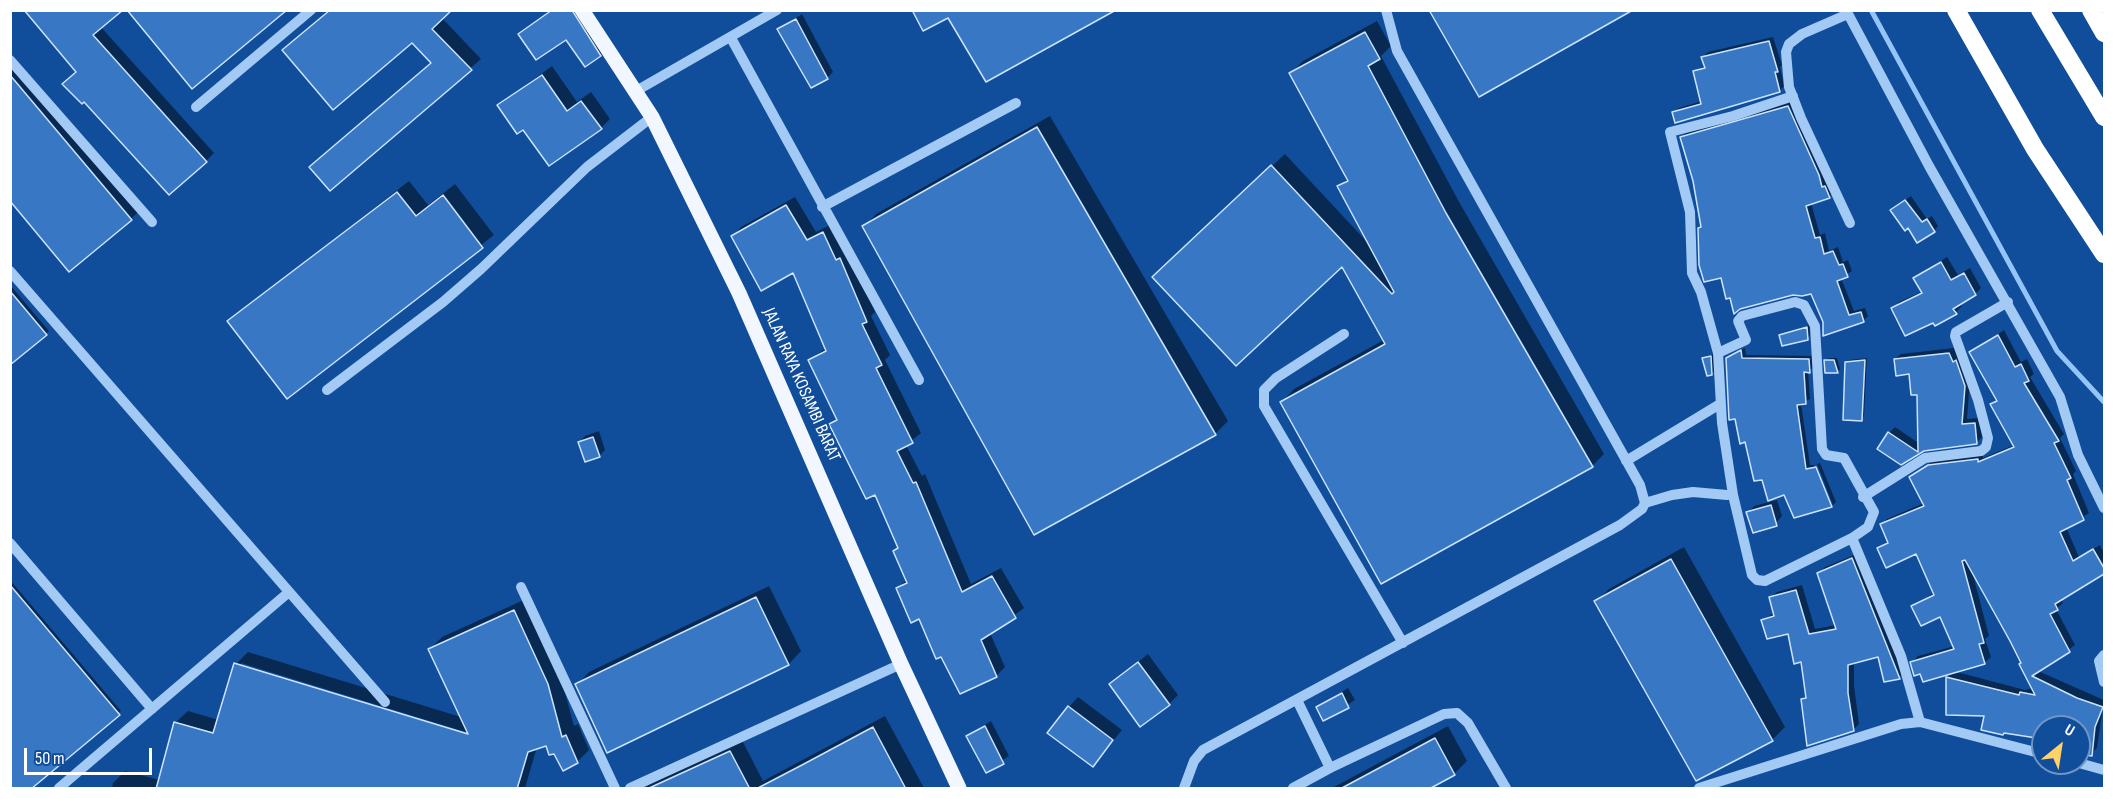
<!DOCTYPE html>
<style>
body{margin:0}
#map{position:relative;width:2115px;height:799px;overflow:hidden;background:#104e9b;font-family:"Sofia Sans Condensed",sans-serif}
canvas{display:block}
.frame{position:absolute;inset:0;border:12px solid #fff;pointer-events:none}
.north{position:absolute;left:2031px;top:715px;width:60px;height:60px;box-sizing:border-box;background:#104e9b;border:2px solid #7095c3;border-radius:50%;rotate:30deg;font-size:16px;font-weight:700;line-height:24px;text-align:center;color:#fff}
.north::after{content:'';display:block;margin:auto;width:21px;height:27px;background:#ffd267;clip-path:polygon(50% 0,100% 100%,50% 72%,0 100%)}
.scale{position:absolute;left:24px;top:748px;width:128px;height:27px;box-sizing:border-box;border:3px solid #fff;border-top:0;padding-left:8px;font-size:18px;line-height:21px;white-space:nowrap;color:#fff;-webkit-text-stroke:4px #104e9b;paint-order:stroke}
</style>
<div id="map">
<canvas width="2115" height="799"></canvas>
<div class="frame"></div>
<div class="north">U</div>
<div class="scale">50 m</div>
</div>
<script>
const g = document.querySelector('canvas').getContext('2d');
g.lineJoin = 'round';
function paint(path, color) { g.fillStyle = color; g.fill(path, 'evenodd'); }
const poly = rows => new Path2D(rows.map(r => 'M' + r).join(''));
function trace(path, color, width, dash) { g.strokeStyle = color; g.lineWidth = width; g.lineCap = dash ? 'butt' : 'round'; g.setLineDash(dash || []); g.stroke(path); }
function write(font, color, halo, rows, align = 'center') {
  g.font = font + ' "Sofia Sans Condensed",sans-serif'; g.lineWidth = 4.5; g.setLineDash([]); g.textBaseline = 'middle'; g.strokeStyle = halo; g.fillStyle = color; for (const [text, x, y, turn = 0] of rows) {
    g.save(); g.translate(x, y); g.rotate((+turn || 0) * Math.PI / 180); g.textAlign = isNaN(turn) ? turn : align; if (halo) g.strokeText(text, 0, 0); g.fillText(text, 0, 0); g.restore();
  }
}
const shadow = poly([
 [26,10,101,27,214,153,206,161,85,100,77,72],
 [329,10,450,10,442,18,481,59,330,189,432,62,413,41,294,40],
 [547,10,581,10,606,49,600,55,566,38,520,34,549,13],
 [802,14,833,72,827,78,779,29],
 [1377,21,1391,46,1381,56,1458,200,1604,454,1592,466,1282,402,1294,389,1384,340,1342,265,1166,265,1285,154,1368,243,1339,187,1348,178,1291,73,1303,61],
 [1773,37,1782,65,1780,67,1784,86,1779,91,1674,112,1679,108,1702,101,1694,72,1706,65,1703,57,1708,52],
 [10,57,139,211,131,219,10,200],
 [552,66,577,102,591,92,610,119,601,128,524,128,499,105],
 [1793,102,1833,192,1829,197,1811,203,1820,235,1825,233,1829,251,1838,247,1843,262,1848,260,1852,271,1841,278,1854,311,1865,308,1868,316,1863,321,1825,322,1812,292,1722,276,1702,226,1695,180,1681,138,1686,133],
 [1050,116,1228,421,1215,434,864,227,876,214],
 [409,181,428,205,455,184,494,235,287,397,229,321],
 [1911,196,1927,219,1932,216,1938,226,1934,231,1897,206],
 [795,197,816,232,832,224,849,251,875,312,871,316,890,355,885,360,921,433,906,445,922,476,925,474,971,584,1001,568,1024,608,990,633,1005,667,996,676,920,617,898,588,907,579,894,551,899,547,876,493,831,425,838,418,809,360,826,348,794,271,733,236,741,227],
 [1947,257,1958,275,1970,268,1981,288,1975,294,1960,303,1962,306,1956,312,1934,321,1893,308,1899,302,1923,291,1915,278],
 [10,285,49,331,10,363],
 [1809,325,1810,335,1808,338,1780,335],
 [2004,330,2021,362,2027,359,2034,374,2030,377,2064,434,2060,438,2076,471,2073,474,2089,513,2066,527,2079,557,2100,545,2104,553,2104,573,2061,599,2063,603,2056,609,2075,645,2038,671,2104,700,2097,748,2091,754,2079,752,2079,727,2043,727,2043,737,1986,715,1947,714,1947,677,1953,672,1921,672,1912,662,1918,656,1955,646,1941,615,1913,606,1935,592,1916,552,1879,548,1888,541,1881,525,1887,519,1924,503,1911,477,1917,471,1935,460,1983,454,1983,458,2014,445,1992,405,1998,399,1971,353],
 [1972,571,2022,662,2033,688,2025,690,1953,671,1985,662,1991,657,1985,639,1989,636],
 [1745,348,1746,355,1813,356,1814,367,1808,371,1810,399,1801,403,1810,465,1814,465,1832,506,1795,516,1727,358],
 [1954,348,1970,380,1967,419,1980,418,1982,437,1976,443,1923,449,1901,463,1889,433,1895,427,1920,444,1919,393,1910,372,1895,359,1901,354],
 [1713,354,1714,371,1711,374,1704,358],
 [1829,358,1837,358,1840,369,1837,372,1826,360],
 [1867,358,1864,416,1862,419,1847,363,1849,360],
 [599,431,605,450,599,456,579,442,585,436],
 [1820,463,1836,502,1833,505,1817,464],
 [1777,500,1782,516,1776,523,1748,513,1754,506],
 [1684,547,1785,727,1772,740,1596,602,1609,589],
 [1859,553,1905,671,1899,677,1879,655,1854,662,1854,686,1859,724,1853,730,1803,699,1807,695,1802,660,1789,632,1763,620,1775,612,1770,598,1777,592,1802,585,1815,629,1836,625,1819,573,1825,567],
 [10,580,121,711,10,788],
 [769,586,801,651,789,664,608,751,577,685,589,672],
 [526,599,559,671,574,726,578,724,589,750,577,762,555,752,547,744,537,747,525,788,112,788,113,783,125,771,160,780,175,723,188,711,219,720,236,664,248,652,461,717,430,649,442,637],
 [241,663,475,735,474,738,241,666],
 [1148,654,1178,695,1169,704,1111,684],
 [1348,688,1355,700,1324,719,1317,707],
 [1078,697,1122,730,1093,765,1069,707],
 [885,716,924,788,642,788,742,740,763,781],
 [991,721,1009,756,986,771,968,736],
 [1448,726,1467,761,1454,774,1426,788,1332,788]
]);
const stream = poly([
 [1871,10,2057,351,2104,402]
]);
const building = poly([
 [24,10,123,10,93,35,207,162,169,195,84,102,82,104,62,84,76,72,24,10],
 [127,10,287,10,192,89,127,10],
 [330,10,452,10,432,29,472,70,330,191,309,167,431,63,412,43,333,110,282,50,330,10],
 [552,10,572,10,601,56,585,67,566,40,536,60,518,34,552,10],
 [912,10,1116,10,986,82,948,18,923,31,912,10],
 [1429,10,1633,10,1479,97,1429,10],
 [796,19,828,79,811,88,777,29,796,19],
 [1365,32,1380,59,1368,66,1446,213,1593,467,1381,584,1280,402,1385,344,1342,267,1236,366,1152,277,1271,165,1392,294,1394,292,1337,186,1348,181,1289,73,1365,32],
 [1769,41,1778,72,1775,72,1780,92,1675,123,1672,112,1701,104,1693,71,1705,68,1701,57,1769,41],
 [10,75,132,220,69,272,10,201,10,75],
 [542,75,567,111,581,101,602,129,549,166,523,130,517,134,497,105,542,75],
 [1788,106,1819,175,1822,187,1825,186,1830,198,1806,206,1815,238,1820,237,1824,254,1833,251,1839,265,1843,264,1848,277,1837,281,1849,315,1861,312,1864,322,1823,336,1823,322,1811,294,1802,296,1793,295,1740,309,1734,314,1730,298,1726,299,1721,278,1704,282,1699,265,1698,228,1701,227,1693,181,1680,137,1788,106],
 [1037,127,1216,435,1034,535,862,226,1037,127],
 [397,192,416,216,443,195,483,248,287,399,227,321,397,192],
 [1905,200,1922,222,1927,219,1935,232,1917,243,1908,228,1905,231,1890,210,1905,200],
 [786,205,807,240,823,232,836,260,840,258,867,322,862,324,882,365,876,368,913,443,897,451,913,483,916,482,962,592,992,576,1016,618,981,640,997,677,960,694,941,657,936,659,919,619,911,623,896,588,907,583,893,551,898,548,875,495,866,499,829,424,837,420,808,360,826,351,793,273,761,291,731,236,786,205],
 [1941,262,1951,280,1964,273,1976,295,1953,309,1957,314,1935,326,1933,323,1905,336,1891,308,1922,293,1913,278,1941,262],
 [10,291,47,335,10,365,10,291],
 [1807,327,1808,340,1782,346,1779,335,1807,327],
 [1998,335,2015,367,2021,364,2029,381,2024,383,2059,441,2054,443,2071,478,2067,480,2084,520,2060,532,2073,561,2093,549,2104,568,2104,574,2055,604,2058,610,2050,614,2070,652,2032,676,2077,698,2103,707,2095,727,2092,756,2079,754,2079,727,2043,727,2043,739,2004,733,2003,735,1981,730,1984,716,1946,715,1946,677,2019,695,2020,692,2035,695,2019,664,2021,663,2010,641,1965,560,1962,561,1984,643,1979,644,1985,664,1923,682,1920,674,1914,676,1910,662,1954,649,1940,617,1921,626,1911,606,1934,595,1916,554,1886,568,1877,548,1888,543,1880,524,1924,506,1909,477,1928,465,1978,459,1978,462,2014,447,1990,404,1997,401,1969,352,1998,335],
 [1741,350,1742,358,1809,359,1810,373,1804,372,1806,404,1797,405,1806,469,1816,467,1832,507,1794,518,1784,495,1768,501,1762,480,1754,481,1745,442,1740,444,1735,419,1729,420,1726,358,1741,350],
 [1949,353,1953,362,1956,360,1965,386,1962,424,1975,423,1977,444,1924,451,1901,465,1877,449,1888,432,1918,452,1917,395,1911,395,1909,374,1896,376,1894,359,1949,353],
 [1711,356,1712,375,1707,376,1702,358,1711,356],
 [1824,360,1834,360,1838,373,1825,373,1824,360],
 [1865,360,1862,421,1843,420,1845,362,1865,360],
 [593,437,600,457,585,462,578,442,593,437],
 [1771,505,1777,526,1753,533,1746,512,1771,505],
 [1852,558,1900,679,1884,682,1878,657,1848,665,1848,693,1854,731,1807,746,1801,699,1806,698,1801,662,1794,664,1788,634,1767,639,1761,620,1774,616,1769,597,1796,590,1809,634,1836,629,1817,573,1852,558],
 [1671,559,1773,741,1696,781,1594,601,1671,559],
 [10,585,120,715,31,789,10,789,10,585],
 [756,597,789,665,607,753,575,684,756,597],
 [514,610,548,684,562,737,566,735,578,763,563,771,554,754,549,755,546,746,528,752,517,789,156,789,174,722,213,733,234,663,468,734,428,649,514,610],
 [1138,662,1170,705,1140,727,1109,684,1138,662],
 [1342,693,1349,708,1323,721,1316,707,1342,693],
 [1068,706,1113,740,1093,767,1047,733,1068,706],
 [985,726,1004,764,986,773,966,736,985,726],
 [873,727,906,789,756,789,802,765,873,727],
 [1435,738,1455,775,1429,789,1340,789,1435,738],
 [730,751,750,789,647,789,730,751]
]);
const minor = poly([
 [1386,10,1397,51,1640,485,1645,503],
 [1846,10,1929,166,2060,397,2078,455,2104,508],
 [1848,14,1802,34,1789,44,1786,52,1789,87,1801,118,1850,223],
 [731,38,919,380],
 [10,60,152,222],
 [636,91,777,10],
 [196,107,311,10],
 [822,207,1016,103],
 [10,271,385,702],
 [1344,334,1276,378,1264,390,1264,406,1403,643],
 [1718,353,1746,340,1738,321,1742,316,1795,302,1804,305,1815,326,1822,449,1826,455,1844,458,1874,512,1868,527,1852,538,1765,581,1757,580,1752,575,1733,495,1722,423,1718,353,1701,292,1692,273,1690,212,1670,132,1733,116,1793,96],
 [327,390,443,302,481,269,587,167,652,117],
 [1626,461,1720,404],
 [1863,497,1925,458,1981,451,1986,447,1988,438,1978,400,1955,336,1956,332,2008,302],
 [1852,538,1901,656,1920,722],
 [10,543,152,709],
 [521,587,615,788],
 [2104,655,2099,661,2104,682],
 [1297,700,1330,768,1444,714,1457,713,1468,723,1506,788],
 [2079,763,2104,770],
 [59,788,289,592],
 [630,788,901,664],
 [1184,788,1194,761,1203,750,1620,525,1642,509,1645,503,1672,495,1693,492,1727,495],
 [1293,788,1330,768],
 [1699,788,1901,724,1920,722,2043,754]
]);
const major = poly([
 [582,10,652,117,739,293,901,664,959,788]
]);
const highway = poly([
 [1956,10,2035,149,2104,254],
 [2040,10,2104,117],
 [2091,10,2104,33]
]);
const streetNames = [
 ["JALAN RAYA KOSAMBI BARAT",801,385,66]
];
paint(shadow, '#0007');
trace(stream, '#94c4f8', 5);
paint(building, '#3877c3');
trace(building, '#cce3fe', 1.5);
trace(minor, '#a3c9f5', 10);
trace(major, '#f1f6ff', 15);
trace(highway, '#fff', 18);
write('18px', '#fff', '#104e9b', streetNames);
</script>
